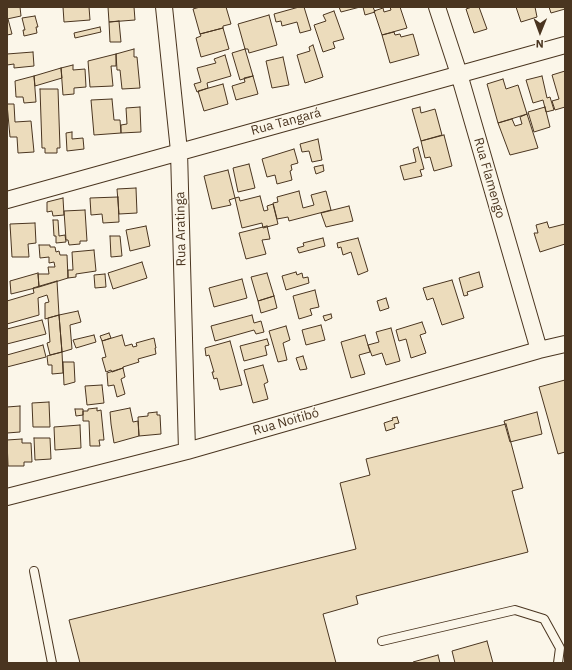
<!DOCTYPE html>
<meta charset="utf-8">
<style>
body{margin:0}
#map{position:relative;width:572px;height:670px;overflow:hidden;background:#fbf6e9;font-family:"IBM Plex Sans",sans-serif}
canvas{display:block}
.frame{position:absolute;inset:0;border:8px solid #4a3520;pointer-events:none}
.north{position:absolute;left:520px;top:12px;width:40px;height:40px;-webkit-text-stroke:3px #fbf6e9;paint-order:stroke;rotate:181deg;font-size:11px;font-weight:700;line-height:16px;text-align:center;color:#4a3520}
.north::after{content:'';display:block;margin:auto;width:14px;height:18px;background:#4a3520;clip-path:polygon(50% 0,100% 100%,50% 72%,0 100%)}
</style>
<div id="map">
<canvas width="572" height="670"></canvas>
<div class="frame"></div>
<div class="north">N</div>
</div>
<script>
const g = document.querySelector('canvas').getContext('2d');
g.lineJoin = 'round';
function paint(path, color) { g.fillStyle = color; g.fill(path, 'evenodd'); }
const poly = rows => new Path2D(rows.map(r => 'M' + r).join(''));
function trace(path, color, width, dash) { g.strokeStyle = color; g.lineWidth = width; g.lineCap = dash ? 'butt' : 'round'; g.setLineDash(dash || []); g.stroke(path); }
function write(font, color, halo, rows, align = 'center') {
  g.font = font + ' "IBM Plex Sans",sans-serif'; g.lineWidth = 3; g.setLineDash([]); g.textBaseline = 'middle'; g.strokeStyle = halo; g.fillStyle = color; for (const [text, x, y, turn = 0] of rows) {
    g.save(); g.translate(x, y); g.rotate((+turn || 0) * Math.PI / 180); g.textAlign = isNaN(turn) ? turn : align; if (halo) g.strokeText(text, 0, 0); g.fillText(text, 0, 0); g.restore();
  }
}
const building = poly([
 [7,7,20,7,21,16,7,19,7,7],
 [63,7,89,7,90,20,64,22,63,7],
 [108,7,134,7,135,20,109,22,108,7],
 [200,7,226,7,231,24,223,26,223,28,200,34,193,9,200,7],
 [299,7,304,7,311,30,300,33,297,22,282,26,281,21,276,22,274,14,299,7],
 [339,7,360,7,341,12,339,7],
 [363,7,373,7,375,12,365,15,363,7],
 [390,7,400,7,407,28,382,35,374,11,383,8,384,12,391,10,390,7],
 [472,7,479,7,487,29,474,33,466,9,472,7],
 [516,7,535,7,537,17,521,22,516,7],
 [549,7,565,7,565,9,551,13,549,7],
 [334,11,344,39,333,42,335,48,323,52,314,25,326,21,323,15,334,11],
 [269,15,277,45,249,53,248,49,245,49,238,24,269,15],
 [35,16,38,27,36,27,37,33,24,36,23,30,25,30,22,18,35,16],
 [7,19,8,19,12,34,7,35,7,19],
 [119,21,121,42,110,42,109,22,119,21],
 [100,27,101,32,75,38,74,33,100,27],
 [223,28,229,49,201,57,196,38,201,36,200,34,223,28],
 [394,32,395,35,400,34,401,37,413,34,419,55,390,63,382,35,394,32],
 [313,45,323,77,305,83,297,55,310,51,309,47,313,45],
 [134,49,134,57,137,57,140,88,122,89,120,70,117,70,116,54,134,49],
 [245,49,253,76,240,80,232,53,245,49],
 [33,52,34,66,14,68,14,64,7,65,7,54,33,52],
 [116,54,116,66,111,66,113,86,90,87,88,61,116,54],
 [225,55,231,76,207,83,208,88,197,92,194,84,201,82,197,68,216,63,214,59,225,55],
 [283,57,289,85,272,88,266,61,283,57],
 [73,65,73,70,85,69,86,87,74,88,74,94,63,95,61,68,73,65],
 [61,68,62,78,35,86,34,76,61,68],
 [565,71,565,107,555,110,552,101,559,99,552,75,565,71],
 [34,76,36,102,24,103,23,97,16,97,15,81,34,76],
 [253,76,258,94,236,100,232,86,245,82,244,78,253,76],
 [542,76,547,98,550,97,554,110,546,112,543,100,533,103,526,80,542,76],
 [503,79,506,89,518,85,527,114,498,123,487,84,503,79],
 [223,84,228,104,204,111,198,91,223,84],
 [40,89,58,89,60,148,57,148,57,153,45,153,45,148,42,148,40,89],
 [112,99,114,120,120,120,121,133,94,135,91,100,112,99],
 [7,104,14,104,15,122,31,121,34,152,18,153,17,137,10,137,7,104],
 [140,107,141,132,121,133,121,125,127,124,126,108,140,107],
 [420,107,421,113,435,109,442,135,421,141,412,109,420,107],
 [545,107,550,127,534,132,528,112,545,107],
 [527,114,538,148,510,155,498,123,512,119,515,126,522,124,520,117,527,114],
 [72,132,72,139,83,138,84,149,67,151,66,133,72,132],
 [444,135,452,166,434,171,430,157,425,158,421,141,444,135],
 [318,139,322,160,312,162,309,151,302,152,300,144,318,139],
 [418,147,424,169,420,170,422,176,404,180,400,166,416,162,413,149,418,147],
 [294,149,298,163,291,165,292,170,290,171,292,180,277,184,275,175,267,177,262,159,294,149],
 [249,164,255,188,238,192,233,168,249,164],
 [323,165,324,171,316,174,314,167,323,165],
 [228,170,235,198,229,200,231,205,212,209,204,176,228,170],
 [136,188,137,213,119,214,117,189,136,188],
 [299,191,303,208,314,205,311,195,326,191,331,210,289,221,288,217,277,219,273,203,278,202,277,197,299,191],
 [260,196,264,211,268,210,267,206,273,204,278,224,263,228,262,223,242,228,235,198,239,197,240,201,260,196],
 [118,197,119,222,103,223,102,214,91,215,90,198,118,197],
 [63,198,64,215,53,216,52,211,47,212,47,202,63,198],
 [349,206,353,221,326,227,321,213,349,206],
 [85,210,87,241,80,241,80,244,69,245,68,240,66,240,64,211,85,210],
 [53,220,58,220,59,236,65,235,66,242,56,243,56,236,54,236,53,220],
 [547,222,549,228,565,224,565,244,540,252,534,233,538,233,536,225,547,222],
 [35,223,36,243,28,244,29,257,12,257,10,224,35,223],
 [146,226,150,246,130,251,126,230,146,226],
 [267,226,270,239,262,240,266,254,246,259,239,233,267,226],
 [110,236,120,236,122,256,111,257,110,236],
 [323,238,325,246,299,253,297,248,304,246,303,243,323,238],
 [358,238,368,271,358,275,351,252,343,255,341,247,338,248,337,243,358,238],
 [39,245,50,245,50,247,55,247,56,252,59,251,60,255,67,255,68,278,39,287,38,274,49,274,48,267,55,267,54,262,49,263,49,257,40,258,39,245],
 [94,250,96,271,76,274,76,277,68,278,68,270,73,270,72,252,94,250],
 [142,262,147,278,113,289,108,273,142,262],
 [296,272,297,275,302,273,303,278,308,277,309,283,286,290,282,276,296,272],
 [479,272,483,287,467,292,468,295,464,296,459,278,479,272],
 [38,273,39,287,11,294,10,281,38,273],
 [267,273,274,296,258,301,251,277,267,273],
 [105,274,106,287,95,288,94,275,105,274],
 [242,279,247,298,214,307,209,288,242,279],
 [452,280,464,318,442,325,433,298,427,300,423,288,452,280],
 [57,281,59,315,45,319,45,303,49,302,47,295,38,298,39,315,7,324,7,301,34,293,33,288,57,281],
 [315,290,319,307,310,309,312,315,299,319,293,296,315,290],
 [274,296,277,308,261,313,258,301,274,296],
 [386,298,389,308,380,311,377,301,386,298],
 [78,311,81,322,70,325,72,349,62,352,59,315,78,311],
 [331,314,332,318,325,321,323,316,331,314],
 [59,315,62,352,50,355,47,343,50,342,48,318,59,315],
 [252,315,254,323,261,321,264,332,256,334,254,330,215,341,211,326,252,315],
 [42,320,46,334,7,344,7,329,42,320],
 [422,322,426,333,420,335,426,353,411,358,406,339,399,341,396,330,422,322],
 [321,325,325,340,306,345,302,330,321,325],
 [286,326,290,340,283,343,287,360,278,362,269,331,286,326],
 [391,328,400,361,386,365,382,353,372,356,368,345,379,342,376,332,391,328],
 [109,333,111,338,102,341,100,336,109,333],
 [94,335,96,342,76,348,73,340,94,335],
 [122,335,125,346,132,344,133,347,137,346,136,343,154,338,156,348,155,348,156,354,138,359,139,362,123,367,123,368,112,372,111,370,106,372,102,358,106,357,102,341,122,335],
 [365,335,370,352,359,355,365,374,351,378,341,342,365,335],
 [267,339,269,345,265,346,267,355,244,361,240,346,267,339],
 [230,341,242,385,220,390,217,378,214,379,212,372,214,372,209,355,206,356,205,348,230,341],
 [43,345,46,357,7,367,7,355,43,345],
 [62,352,63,373,52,374,52,365,48,365,47,356,62,352],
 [303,356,307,369,300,370,296,358,303,356],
 [63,362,74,362,75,382,64,385,63,362],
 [263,365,268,382,264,384,268,399,253,403,244,370,263,365],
 [123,368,125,377,121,379,125,394,117,397,114,385,108,386,107,373,123,368],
 [565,380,565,452,558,454,539,387,565,380],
 [102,385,104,403,87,405,85,386,102,385],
 [49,402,50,427,33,427,32,403,49,402],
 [20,406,20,432,7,433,7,407,20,406],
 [97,408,97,411,101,410,104,440,99,440,100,446,90,446,89,421,83,421,83,411,88,411,88,409,97,408],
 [130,408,133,422,138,421,139,436,114,443,111,424,110,412,130,408],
 [75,409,83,409,83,415,76,416,75,409],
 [157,412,157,415,160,415,161,434,139,436,138,417,148,416,148,413,157,412],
 [537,412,542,434,510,442,504,421,537,412],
 [397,417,399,423,394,424,395,428,386,431,384,423,393,420,392,418,397,417],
 [506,424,523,488,512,491,528,552,356,596,358,604,323,614,336,663,80,663,69,620,356,549,340,483,370,475,366,459,506,424],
 [80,425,81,448,55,450,54,427,80,425],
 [34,438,50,438,51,459,35,460,34,438],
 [22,439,22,443,31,443,32,462,24,462,24,466,8,466,7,440,22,439],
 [487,641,493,663,455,663,452,651,487,641],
 [438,655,440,663,413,663,413,662,438,655]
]);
const service = poly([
 [34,571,52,663],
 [382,641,515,610,544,619,560,648,558,663]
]);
const minor = poly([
 [164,7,179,151,187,451],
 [437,7,459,74,539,350],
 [7,200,565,45],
 [7,497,187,451,539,350,565,344]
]);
const streetNames = [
 ["Rua Tangará",286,122,-15],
 ["Rua Flamengo",489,178,74],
 ["Rua Aratinga",181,229,-91],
 ["Rua Noitibó",286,422,-16]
];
paint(building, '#ecdcbc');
trace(building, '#4a3520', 1);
trace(service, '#4a3520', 10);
trace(minor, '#4a3520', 18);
trace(service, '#fbf6e9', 8);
trace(minor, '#fbf6e9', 16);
write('13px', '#4a3520', '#fbf6e9', streetNames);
</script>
